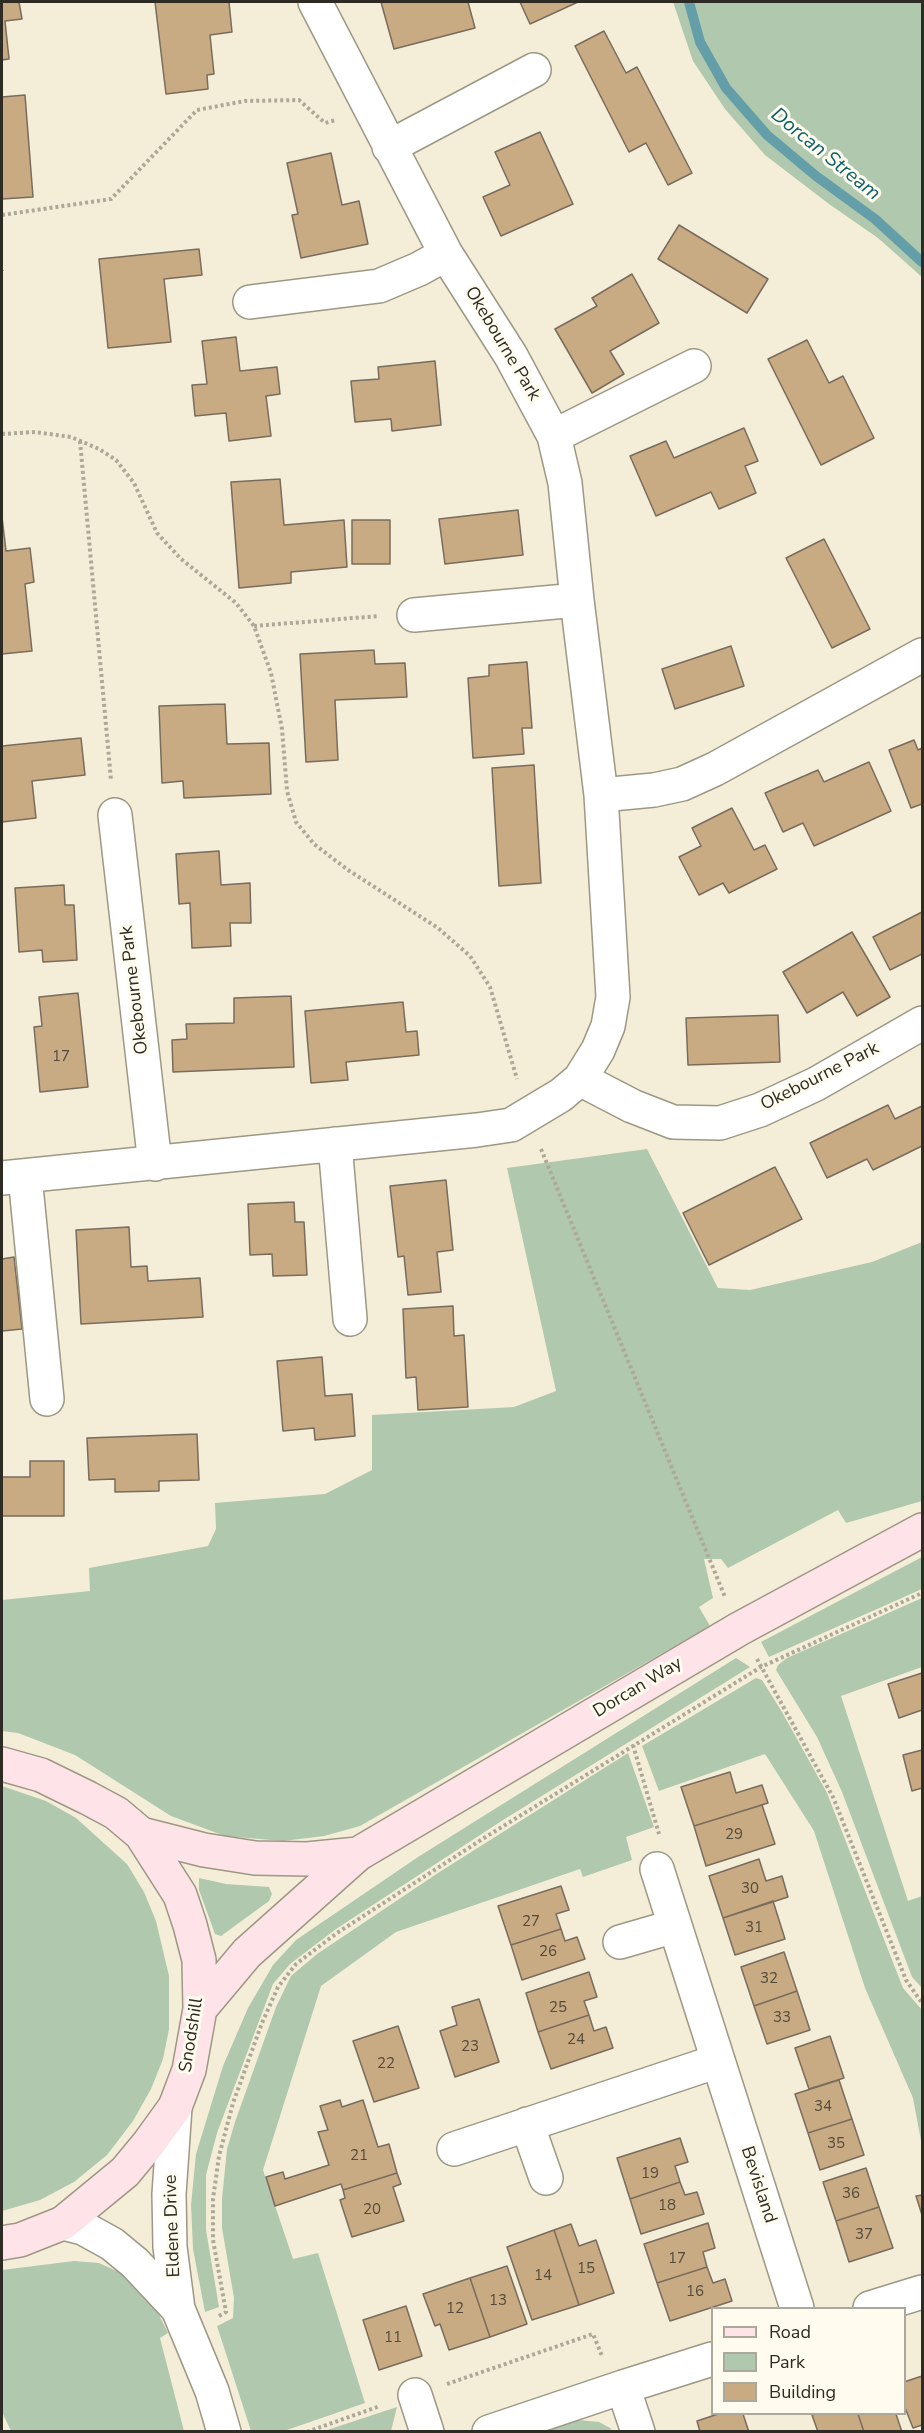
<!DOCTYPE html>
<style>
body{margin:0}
#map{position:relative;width:924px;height:2433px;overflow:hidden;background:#f4eed9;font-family:"Nunito Sans",sans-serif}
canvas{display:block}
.frame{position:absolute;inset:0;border:3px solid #2d2b23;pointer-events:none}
.legend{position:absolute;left:711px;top:2307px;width:195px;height:108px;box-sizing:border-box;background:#fffcef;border:2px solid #aba89d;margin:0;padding:8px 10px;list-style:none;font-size:18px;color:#2d2b23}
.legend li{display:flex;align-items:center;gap:12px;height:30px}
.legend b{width:30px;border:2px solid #aba89d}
</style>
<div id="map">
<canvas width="924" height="2433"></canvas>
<div class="frame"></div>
<ul class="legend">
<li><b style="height:8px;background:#fee3e9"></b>Road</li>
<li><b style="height:16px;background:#b0c8ad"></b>Park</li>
<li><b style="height:16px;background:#c8aa83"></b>Building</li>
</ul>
</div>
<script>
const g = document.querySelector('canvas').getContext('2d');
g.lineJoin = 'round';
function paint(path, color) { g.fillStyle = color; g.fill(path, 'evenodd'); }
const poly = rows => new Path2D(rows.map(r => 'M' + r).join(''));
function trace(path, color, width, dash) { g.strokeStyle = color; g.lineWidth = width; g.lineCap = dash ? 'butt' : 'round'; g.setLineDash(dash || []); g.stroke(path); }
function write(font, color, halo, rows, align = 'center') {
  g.font = font + ' "Nunito Sans",sans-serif'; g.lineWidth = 6; g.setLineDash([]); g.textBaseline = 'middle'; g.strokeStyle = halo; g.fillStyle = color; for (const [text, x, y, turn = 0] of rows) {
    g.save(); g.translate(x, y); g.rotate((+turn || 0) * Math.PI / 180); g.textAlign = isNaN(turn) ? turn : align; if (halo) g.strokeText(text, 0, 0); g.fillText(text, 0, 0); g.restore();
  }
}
const green = poly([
 [673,2,922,2,922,277,878,238,829,204,765,155,725,109,693,61],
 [647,1149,718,1288,750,1290,872,1262,922,1242,922,1501,846,1523,838,1510,728,1568,721,1559,704,1559,713,1598,699,1607,710,1626,360,1826,324,1836,283,1841,225,1836,171,1816,75,1755,18,1733,2,1731,2,1600,90,1591,89,1568,208,1546,216,1529,215,1503,325,1494,372,1470,372,1415,514,1407,556,1391,507,1168],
 [922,1557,922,1589,769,1657,761,1642],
 [922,1598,922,1667,841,1696,908,1901,922,1896,922,1988,912,1977,842,1792,817,1737,776,1670,778,1665,787,1658],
 [736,1658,750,1667,503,1820,336,1929,290,1964,273,1984,217,2133,206,2175,206,2230,219,2307,205,2312,193,2249,191,2205,196,2154,223,2066,248,2008,273,1965,296,1940,418,1857],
 [756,1678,762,1680,782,1712,827,1793,903,1988,922,2010,922,2146,913,2098,865,1988,814,1831,765,1754,659,1791,642,1746],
 [628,1753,654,1827,626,1837,632,1860,583,1877,580,1869,396,1932,321,1986,263,2170,293,2259,318,2253,365,2403,284,2431,251,2431,217,2326,233,2318,234,2298,222,2228,222,2199,227,2149,235,2122,276,2007,291,1976,317,1954,438,1873],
 [2,1786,46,1801,76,1818,127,1864,144,1892,156,1921,169,1976,169,2029,163,2059,151,2089,133,2121,107,2155,74,2182,40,2200,2,2211],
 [199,1878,226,1884,269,1887,272,1894,269,1901,221,1936,215,1934,199,1890],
 [74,2261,99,2263,119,2272,138,2284,153,2303,168,2333,160,2338,184,2431,11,2431,2,2412,2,2270],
 [397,2407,391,2431,324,2431],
 [578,2420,599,2422,612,2429,604,2432,537,2432]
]);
const stream = poly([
 [689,2,700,42,726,88,767,135,816,176,875,219,922,262]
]);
const building = poly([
 [2,2,19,2,22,19,5,21,9,59,2,60,2,2],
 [155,2,229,2,232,32,210,35,214,74,207,75,208,89,166,94,155,2],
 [381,2,468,2,475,28,394,49,381,2],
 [520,2,578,2,530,24,520,2],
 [604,31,626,73,637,67,692,173,668,185,646,143,629,152,575,46,604,31],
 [25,95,33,197,2,199,2,97,25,95],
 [540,132,573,204,501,236,483,197,510,185,495,152,540,132],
 [331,153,342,205,359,201,368,244,301,258,292,215,298,214,287,163,331,153],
 [679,225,768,279,747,313,658,259,679,225],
 [199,249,202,275,164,279,171,342,108,348,99,259,199,249],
 [632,274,659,323,610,351,624,374,592,393,555,329,597,306,592,298,632,274],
 [236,337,240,371,277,367,280,394,266,396,271,436,229,441,226,413,195,416,192,385,207,384,202,341,236,337],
 [807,340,829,383,843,376,874,438,821,465,768,359,807,340],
 [435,361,441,425,392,431,391,419,355,422,351,381,379,379,378,367,435,361],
 [744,428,758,461,745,466,756,493,719,509,711,492,656,516,630,456,666,441,674,458,744,428],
 [280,479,284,525,344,520,347,567,291,572,291,583,239,588,231,482,280,479],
 [518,510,523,555,445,564,439,519,518,510],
 [2,517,6,551,30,548,34,582,25,584,32,651,2,654,2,517],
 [352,520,390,520,390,564,352,564,352,520],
 [824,539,870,629,832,648,786,558,824,539],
 [731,646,744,686,675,709,662,669,731,646],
 [374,650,375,664,405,663,407,697,335,700,338,760,306,762,300,654,374,650],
 [527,662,532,728,522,728,524,754,473,758,468,678,489,676,489,665,527,662],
 [225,704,227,744,269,743,271,794,184,798,183,781,162,783,159,706,225,704],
 [81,738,85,775,32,781,36,818,2,822,2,746,81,738],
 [914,740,918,750,922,748,922,804,911,808,889,750,914,740],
 [869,762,891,811,814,846,803,823,783,832,765,793,818,770,824,782,869,762],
 [534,765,541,883,499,886,492,768,534,765],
 [732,808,754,850,765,845,777,869,729,893,723,883,699,895,679,857,701,846,692,828,732,808],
 [219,851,221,885,250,883,251,923,230,923,231,946,192,948,190,903,179,904,176,854,219,851],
 [64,885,65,905,74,905,77,960,43,962,42,950,19,952,15,888,64,885],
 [922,912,922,954,890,970,873,937,922,912],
 [852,932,890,997,857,1016,843,992,807,1013,783,972,852,932],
 [78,993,88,1087,40,1092,34,1027,42,1026,39,997,78,993],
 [291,996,294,1067,173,1072,172,1040,187,1039,186,1024,234,1023,234,998,291,996],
 [403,1002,406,1032,417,1031,419,1055,346,1062,348,1080,311,1083,305,1011,403,1002],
 [778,1015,780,1062,688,1065,686,1018,778,1015],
 [888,1105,895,1119,922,1106,922,1146,873,1170,867,1159,827,1178,810,1143,888,1105],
 [775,1167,802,1219,709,1265,683,1213,775,1167],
 [446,1180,453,1250,437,1252,441,1292,408,1295,404,1256,398,1257,390,1186,446,1180],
 [294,1202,295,1222,304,1222,307,1275,273,1276,272,1254,250,1255,248,1204,294,1202],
 [129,1227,131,1267,147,1266,148,1281,200,1278,203,1317,81,1324,76,1230,129,1227],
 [14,1257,22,1329,2,1331,2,1259,14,1257],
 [453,1306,454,1336,464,1335,468,1407,418,1410,416,1377,406,1378,403,1309,453,1306],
 [322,1357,325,1396,352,1394,355,1436,315,1440,314,1428,283,1431,277,1361,322,1357],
 [197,1434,199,1480,159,1481,159,1491,115,1492,115,1479,89,1480,87,1438,197,1434],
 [30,1461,64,1461,64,1516,2,1516,2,1477,30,1477,30,1461],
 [922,1673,922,1710,899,1718,888,1684,922,1673],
 [922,1750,922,1788,912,1791,903,1755,922,1750],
 [730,1772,736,1793,762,1785,768,1803,694,1826,681,1787,730,1772],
 [762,1805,775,1844,706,1866,694,1826,762,1805],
 [759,1859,766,1881,782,1876,788,1897,723,1918,709,1876,759,1859],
 [561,1886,569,1910,556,1914,561,1929,511,1945,498,1906,561,1886],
 [773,1901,785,1939,735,1955,723,1918,773,1901],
 [561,1929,565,1941,577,1937,585,1959,522,1980,511,1945,561,1929],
 [784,1952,797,1991,754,2006,741,1967,784,1952],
 [589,1972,597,1997,584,2001,589,2015,538,2032,526,1993,589,1972],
 [797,1991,810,2030,767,2044,754,2006,797,1991],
 [479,1999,499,2062,455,2077,440,2031,457,2025,452,2007,479,1999],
 [589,2015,594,2031,606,2027,613,2048,551,2069,538,2032,589,2015],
 [398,2026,419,2088,374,2102,353,2041,398,2026],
 [830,2036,844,2078,809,2089,795,2048,830,2036],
 [839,2080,852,2119,808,2133,795,2094,839,2080],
 [340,2100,342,2107,363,2100,378,2147,389,2144,397,2173,343,2190,341,2184,275,2206,266,2177,283,2172,285,2179,329,2165,318,2132,328,2130,320,2106,340,2100],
 [852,2119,864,2155,820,2170,808,2133,852,2119],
 [680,2138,688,2162,675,2166,680,2182,630,2199,617,2158,680,2138],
 [866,2168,879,2207,836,2221,823,2182,866,2168],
 [397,2173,401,2184,393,2187,404,2221,352,2237,340,2200,345,2198,343,2190,397,2173],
 [680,2182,685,2195,697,2192,704,2214,641,2234,630,2199,680,2182],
 [922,2195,922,2215,916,2196,922,2195],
 [879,2207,893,2248,849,2262,836,2221,879,2207],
 [708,2223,715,2248,703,2252,707,2267,657,2283,644,2244,708,2223],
 [571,2224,579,2246,596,2240,614,2293,579,2305,554,2230,571,2224],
 [554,2230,579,2305,532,2320,507,2247,554,2230],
 [507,2266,527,2324,490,2337,470,2278,507,2266],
 [707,2267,713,2283,725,2279,732,2301,670,2321,657,2283,707,2267],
 [470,2278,490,2337,449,2350,440,2324,435,2326,423,2294,470,2278],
 [406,2306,422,2356,379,2370,363,2320,406,2306],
 [922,2376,922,2425,913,2428,904,2405,904,2382,922,2376],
 [718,2414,743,2414,749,2432,700,2432,697,2421,718,2414],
 [816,2414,858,2414,864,2432,818,2432,812,2415,816,2414],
 [858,2414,896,2414,902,2432,864,2432,858,2414]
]);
const path = poly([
 [2,215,111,199,197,110,245,101,299,100,325,123,336,120],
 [2,270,2,271],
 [2,434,35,432,71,437,99,449,116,460,134,483,157,533,181,559,236,603,254,626,271,673,282,729,287,791,296,822,314,844,348,870,438,928,470,956,490,987,517,1079],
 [80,441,111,780],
 [254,626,379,616],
 [541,1149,725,1597],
 [757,1659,833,1797,906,1980,922,2003],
 [633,1745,659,1834],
 [219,2316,226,2312,213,2240,213,2199,219,2156,233,2103,262,2023,278,1987,296,1964,337,1933,484,1838,761,1667,922,1593],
 [447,2384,593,2334,602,2356],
 [307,2432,380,2406]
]);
const street = poly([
 [389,147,534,70],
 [250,302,379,286,419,269,446,254],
 [554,436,694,366],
 [414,615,577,600],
 [601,795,654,790,682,784,715,769,922,655],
 [115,815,155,1164],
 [580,1079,632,1106,673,1122,720,1123,760,1110,816,1084,922,1023],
 [335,1144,350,1319],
 [25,1176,47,1399],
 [2,1178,477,1130,511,1125,561,1095,580,1079,598,1050,608,1026,613,997,601,795,577,600,565,483,554,436,511,356,446,254,315,2],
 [657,1869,797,2308],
 [620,1942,675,1926],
 [175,2107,169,2194,170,2247,178,2309,212,2391,224,2432],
 [527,2124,546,2178],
 [454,2149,718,2061],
 [63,2223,83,2228,112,2244,135,2263,178,2309],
 [870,2308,922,2292],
 [623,2387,712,2359],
 [415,2395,427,2432],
 [489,2432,623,2387,638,2432]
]);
const secondary = poly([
 [2,1764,41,1775,88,1798,116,1813,141,1834,180,1895,190,1925,199,1960,200,2009,189,2070,175,2107,149,2143,125,2172,63,2223,20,2240,2,2243],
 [141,1834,204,1850,255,1858,307,1859,358,1854],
 [200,2009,247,1953,358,1854,739,1629,922,1530]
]);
const numberNames = [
 ["17",61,1057],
 ["29",734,1835],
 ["30",750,1889],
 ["27",531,1922],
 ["31",754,1928],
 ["26",548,1952],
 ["32",769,1979],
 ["25",558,2008],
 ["33",782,2018],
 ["24",576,2040],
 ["23",470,2047],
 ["22",386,2064],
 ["34",823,2107],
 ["35",836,2144],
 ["21",359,2156],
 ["19",650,2174],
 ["36",851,2194],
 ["18",667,2206],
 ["20",372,2210],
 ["37",864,2235],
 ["17",677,2259],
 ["15",586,2269],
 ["14",543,2276],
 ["16",695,2292],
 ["13",498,2301],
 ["12",455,2309],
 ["11",393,2338]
];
const streetNames = [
 ["Okebourne Park",502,344,59],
 ["Okebourne Park",135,990,-97],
 ["Okebourne Park",820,1077,-27],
 ["Dorcan Way",638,1688,-31],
 ["Snodshill",192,2035,-81],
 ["Bevisland",758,2185,72],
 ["Eldene Drive",173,2226,-92]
];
const waterNames = [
 ["Dorcan Stream",825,155,39]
];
paint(green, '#b0c8ad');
trace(stream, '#649fa9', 10);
paint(building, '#c8aa83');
trace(building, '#796c5d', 1.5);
trace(street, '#9d9784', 36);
trace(secondary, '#9d9784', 36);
trace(path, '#ada898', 4, [3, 3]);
trace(street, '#fff', 33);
trace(secondary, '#fee3e9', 33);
write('15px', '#544b3b', null, numberNames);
write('18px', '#2d2b23', '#fffcef', streetNames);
write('italic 20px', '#0b606b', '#fffcef', waterNames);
</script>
